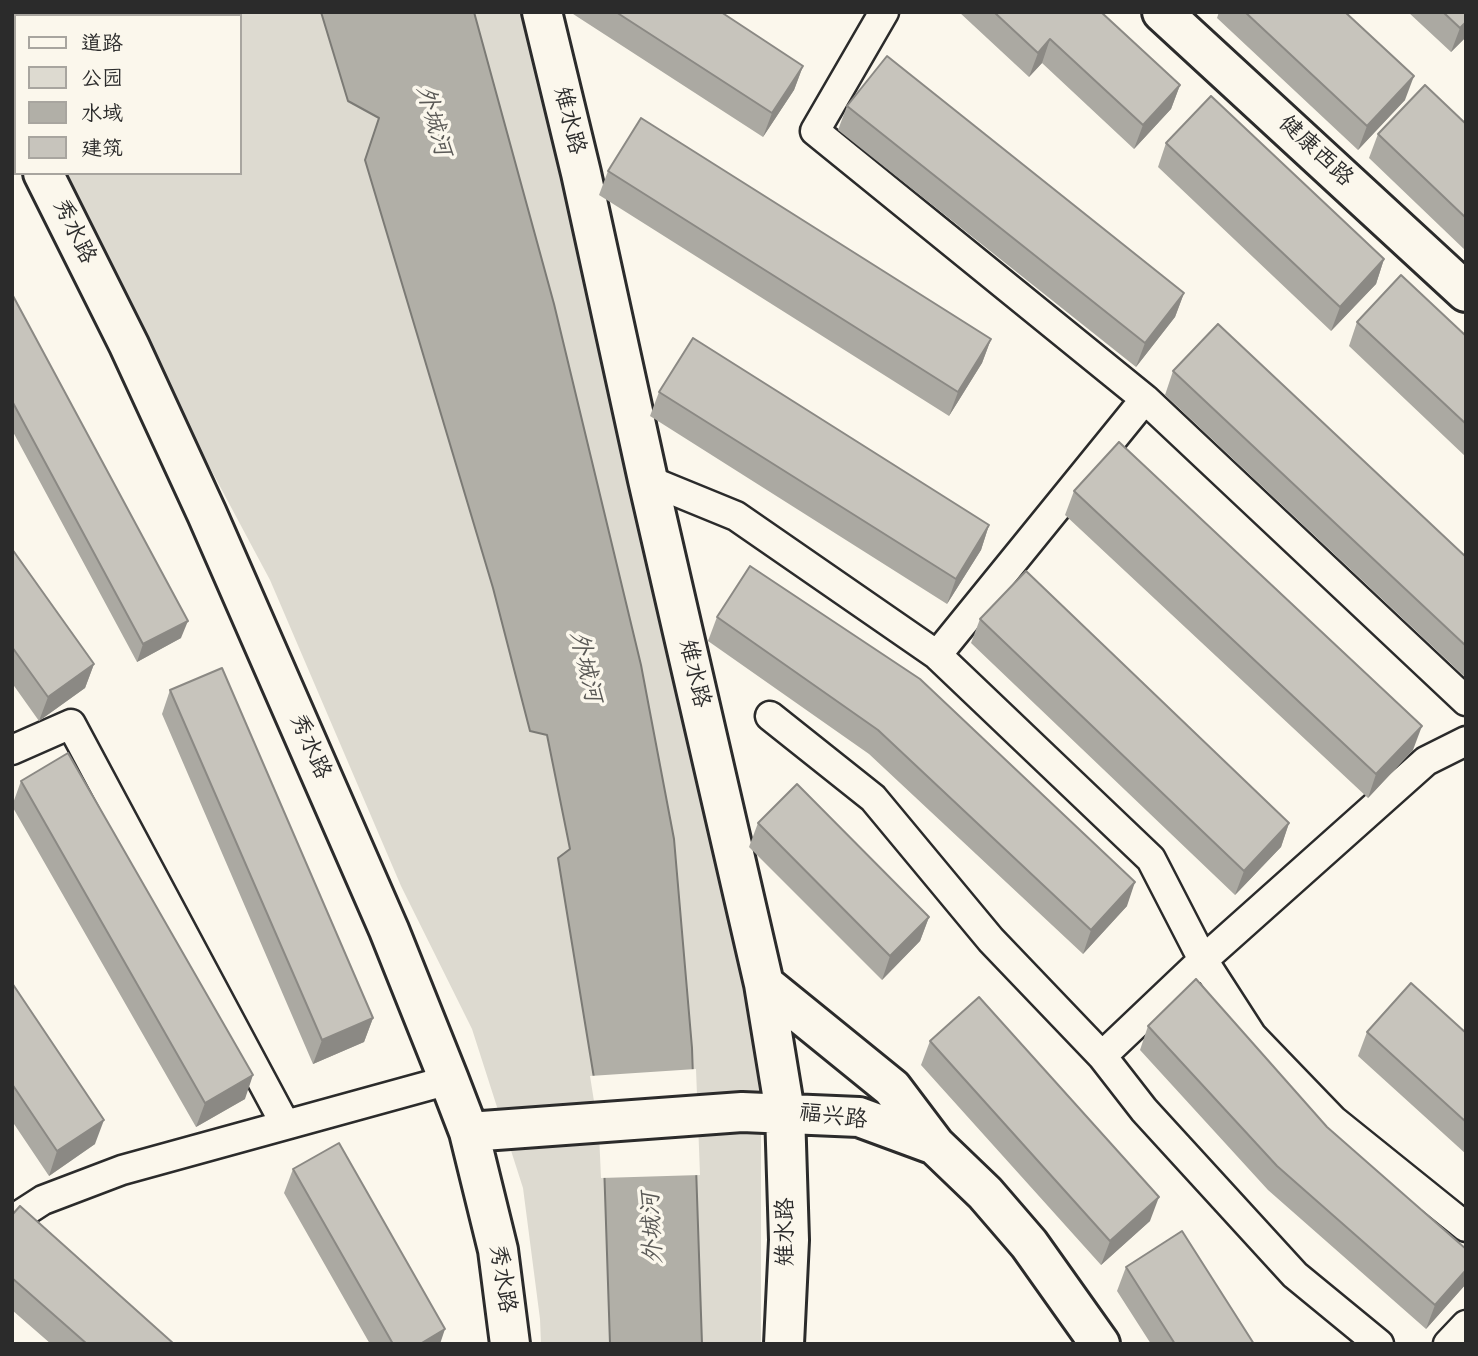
<!DOCTYPE html>
<meta charset="utf-8">
<style>
body{margin:0}
#map{position:relative;width:1478px;height:1356px;overflow:hidden;background:#fbf7ec;font-family:Mynerve,"LXGW WenKai TC",sans-serif}
canvas{display:block}
.frame{position:absolute;inset:0;border:14px solid #2b2b2b;pointer-events:none}
.legend{position:absolute;left:14px;top:14px;width:228px;height:161px;box-sizing:border-box;background:#fbf7ec;border:2px solid #a8a59f;margin:0;padding:9px 12px;list-style:none;font-size:21px;color:#2b2b2b}
.legend li{display:flex;align-items:center;gap:14px;height:35px}
.legend b{width:35px;border:2px solid #a8a59f}
</style>
<div id="map">
<canvas width="1478" height="1356"></canvas>
<div class="frame"></div>
<ul class="legend">
<li><b style="height:9px;background:#fbf7ec"></b>道路</li>
<li><b style="height:19px;background:#dddad0"></b>公园</li>
<li><b style="height:19px;background:#b1afa7"></b>水域</li>
<li><b style="height:19px;background:#c7c4bc"></b>建筑</li>
</ul>
</div>
<script>
const g = document.querySelector('canvas').getContext('2d');
g.lineJoin = 'round';
function paint(path, color) { g.fillStyle = color; g.fill(path, 'evenodd'); }
const poly = rows => new Path2D(rows.map(r => 'M' + r).join(''));
function trace(path, color, width, dash) { g.strokeStyle = color; g.lineWidth = width; g.lineCap = dash ? 'butt' : 'round'; g.setLineDash(dash || []); g.stroke(path); }
function write(font, color, halo, rows, align = 'center') {
  g.font = font + ' Mynerve,"LXGW WenKai TC",sans-serif'; g.lineWidth = 7; g.setLineDash([]); g.textBaseline = 'middle'; g.strokeStyle = halo; g.fillStyle = color; for (const [text, x, y, turn = 0] of rows) {
    g.save(); g.translate(x, y); g.rotate((+turn || 0) * Math.PI / 180); g.textAlign = isNaN(turn) ? turn : align; if (halo) g.strokeText(text, 0, 0); g.fillText(text, 0, 0); g.restore();
  }
}
const green = poly([
 [76,12,321,12,348,101,379,118,365,160,493,588,530,731,547,735,570,850,558,859,603,1133,611,1344,541,1344,540,1319,523,1188,472,1029,401,886,270,580,170,393,65,173,240,173,240,16,75,16],
 [474,12,525,12,572,173,761,1061,761,1344,702,1344,692,1048,674,839,641,665,554,304]
]);
const water = poly([
 [321,12,474,12,554,304,641,665,674,839,692,1048,702,1344,610,1344,603,1133,558,858,570,849,547,735,530,731,493,588,365,160,379,118,348,101,321,12]
]);
const pier = poly([
 [696,1069,700,1175,601,1178,599,1133,590,1076]
]);
const street = poly([
 [884,12,815,131,1145,399,1466,701],
 [648,480,736,516,937,655,1151,859,1203,960,1252,1036,1333,1120,1466,1227],
 [937,655,1145,399],
 [770,716,873,798,991,940,1102,1056,1144,1110,1295,1275,1379,1344],
 [12,750,71,724,285,1124],
 [1102,1056,1203,960,1426,761,1466,741],
 [12,1220,43,1200,122,1170,449,1080],
 [1448,1344,1466,1325]
]);
const secondary = poly([
 [542,12,581,173,648,480,764,984,785,1112,789,1240,784,1344],
 [1162,12,1466,292],
 [12,116,16,123],
 [43,173,129,345,207,514,389,930,449,1080,469,1132,498,1250,510,1344],
 [764,984,892,1088,935,1145],
 [469,1132,742,1112,859,1117,935,1145,985,1193,1029,1244,1100,1344]
]);
const wall = poly([
 [570,12,721,12,803,66,794,90,763,137],
 [959,12,1101,12,1180,85,1171,109,1134,149,1042,63,1029,77],
 [1219,12,1345,12,1405,100,1358,150,1217,18],
 [1408,12,1466,12,1466,37,1451,52],
 [847,106,1184,293,1175,317,1136,367,838,130],
 [1466,124,1466,251,1369,158,1378,134],
 [1166,143,1384,259,1376,284,1331,331,1158,167],
 [608,171,991,339,982,363,949,416,599,195],
 [12,294,181,638,137,662,12,430],
 [1357,322,1466,336,1466,457,1349,346],
 [1173,371,1466,557,1466,678,1165,395],
 [659,392,989,525,981,550,947,604,650,416],
 [1074,491,1413,750,1368,798,1065,515],
 [12,549,94,664,85,688,39,721,12,683],
 [717,617,920,679,1127,906,1083,954,869,754,708,641],
 [980,619,1289,823,1281,847,1235,895,971,643],
 [170,690,373,1018,364,1042,313,1064,162,714],
 [21,781,245,1099,196,1127,12,806],
 [758,823,929,917,920,941,882,980,749,847],
 [12,983,95,1144,49,1176,12,1121],
 [1148,1026,1466,1249,1466,1284,1426,1329,1268,1190,1140,1050],
 [1367,1032,1466,1033,1466,1154,1358,1056],
 [930,1041,1150,1221,1101,1265,921,1065],
 [293,1169,440,1344,370,1344,284,1193],
 [12,1215,174,1344,51,1344,12,1310],
 [1126,1267,1254,1344,1151,1344,1117,1291]
]);
const shadedWall = poly([
 [1466,22,1466,37,1451,52,1460,28],
 [1050,39,1042,63,1029,77,1038,53],
 [803,66,794,90,763,137,772,113],
 [1414,76,1405,100,1358,150,1367,126],
 [1180,85,1171,109,1134,149,1143,125],
 [1384,259,1376,284,1331,331,1340,307],
 [1184,293,1175,317,1136,367,1145,343],
 [991,339,982,363,949,416,958,392],
 [989,525,981,550,947,604,956,579],
 [188,621,181,638,137,662,143,644],
 [94,664,85,688,39,721,48,697],
 [1422,726,1413,750,1368,798,1376,774],
 [1289,823,1281,847,1235,895,1244,871],
 [1135,882,1127,906,1083,954,1091,930],
 [929,917,920,941,882,980,890,956],
 [373,1018,364,1042,313,1064,322,1040],
 [253,1075,245,1099,196,1127,205,1103],
 [104,1120,95,1144,49,1176,57,1151],
 [1159,1197,1150,1221,1101,1265,1110,1241],
 [1466,1270,1466,1284,1426,1329,1435,1305],
 [445,1329,440,1344,420,1344]
]);
const building = poly([
 [616,12,721,12,803,66,772,113,616,12],
 [994,12,1101,12,1180,85,1143,125,1050,39,1038,53,994,12],
 [1245,12,1345,12,1414,76,1367,126,1245,12],
 [1443,12,1466,12,1466,22,1460,28,1443,12],
 [887,56,1184,293,1145,343,847,106,887,56],
 [1425,85,1466,124,1466,218,1378,134,1425,85],
 [1211,96,1384,259,1340,307,1166,143,1211,96],
 [641,118,991,339,958,392,608,171,641,118],
 [1401,275,1466,336,1466,424,1357,322,1401,275],
 [12,294,188,621,143,644,12,401,12,294],
 [1218,324,1466,557,1466,646,1173,371,1218,324],
 [693,338,989,525,956,579,659,392,693,338],
 [1119,442,1422,726,1376,774,1074,491,1119,442],
 [12,549,94,664,48,697,12,647,12,549],
 [750,566,920,679,1135,882,1091,930,878,730,717,617,750,566],
 [1026,571,1289,823,1244,871,980,619,1026,571],
 [222,668,373,1018,322,1040,170,690,222,668],
 [68,753,253,1075,205,1103,21,781,68,753],
 [797,784,929,917,890,956,758,823,797,784],
 [1196,979,1327,1127,1466,1249,1466,1270,1435,1305,1277,1166,1148,1026,1196,979],
 [12,983,104,1120,57,1151,12,1084,12,983],
 [1411,983,1466,1033,1466,1122,1367,1032,1411,983],
 [979,997,1159,1197,1110,1241,930,1041,979,997],
 [339,1143,445,1329,420,1344,393,1344,293,1169,339,1143],
 [20,1206,174,1344,87,1344,12,1278,12,1215,20,1206],
 [1182,1231,1254,1344,1175,1344,1126,1267,1182,1231]
]);
const streetNames = [
 ["雉水路",568,121,76],
 ["健康西路",1315,152,43],
 ["秀水路",73,232,64],
 ["雉水路",693,674,77],
 ["秀水路",309,747,66],
 ["福兴路",833,1118,7],
 ["雉水路",787,1232,-90],
 ["秀水路",501,1279,81]
];
const waterNames = [
 ["外城河",432,121,74],
 ["外城河",584,667,77],
 ["外城河",654,1228,-93]
];
paint(green, '#dddad0');
paint(water, '#b1afa7');
trace(water, '#7b7a75', 2);
paint(pier, '#fbf7ec');
trace(street, '#2b2b2b', 33);
trace(secondary, '#2b2b2b', 44);
trace(street, '#fbf7ec', 28);
trace(secondary, '#fbf7ec', 38);
paint(wall, '#aba9a2');
paint(shadedWall, '#8b8984');
paint(building, '#c7c4bc');
trace(building, '#8b8984', 2);
write('23px', '#2b2b2b', '#fbf7ec', streetNames);
write('italic 24px', '#5a5956', '#fbf7ec', waterNames);
</script>
